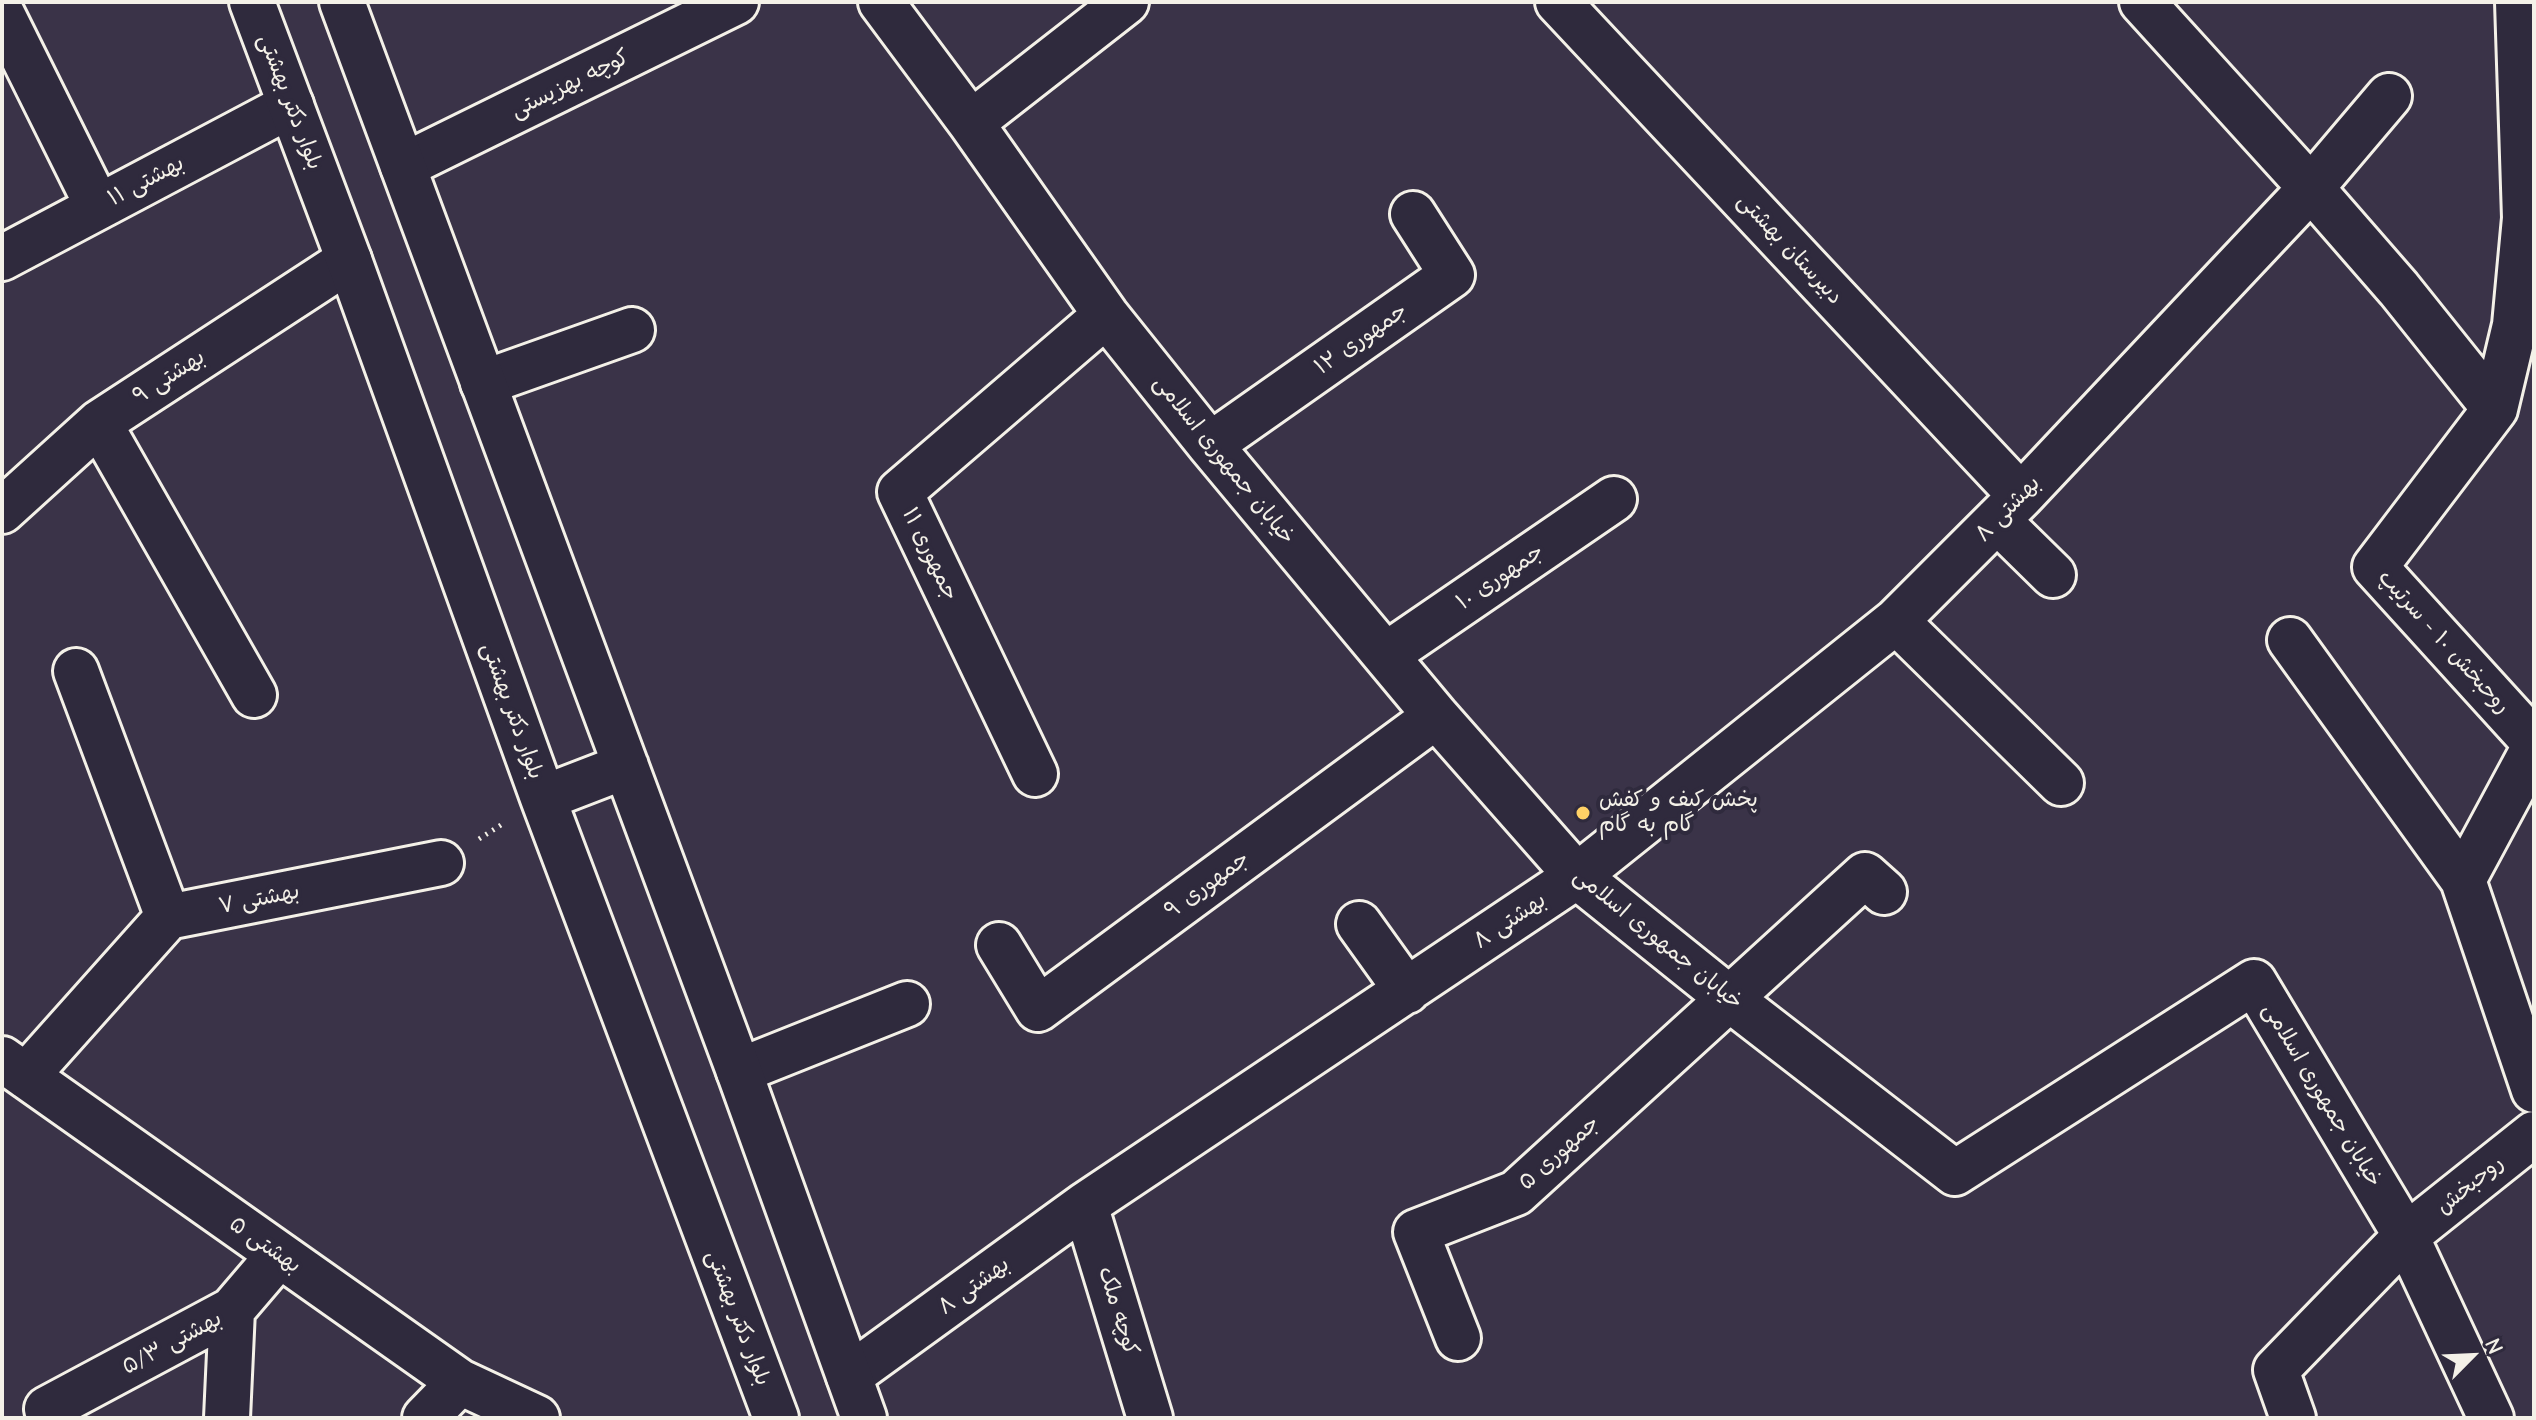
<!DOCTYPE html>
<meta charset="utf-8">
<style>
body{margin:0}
#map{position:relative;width:2536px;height:1420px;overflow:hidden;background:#3a3348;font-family:"Comic Neue",sans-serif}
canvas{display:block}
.frame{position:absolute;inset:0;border:4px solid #f4f1e8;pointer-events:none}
.north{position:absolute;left:2432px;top:1316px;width:80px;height:80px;-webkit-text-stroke:6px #2f2a3d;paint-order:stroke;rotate:66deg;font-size:22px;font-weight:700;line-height:32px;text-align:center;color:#f4f1e8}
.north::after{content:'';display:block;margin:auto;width:28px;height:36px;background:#f4f1e8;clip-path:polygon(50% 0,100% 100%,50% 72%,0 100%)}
</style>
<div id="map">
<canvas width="2536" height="1420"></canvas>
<div class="frame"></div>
<div class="north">N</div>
</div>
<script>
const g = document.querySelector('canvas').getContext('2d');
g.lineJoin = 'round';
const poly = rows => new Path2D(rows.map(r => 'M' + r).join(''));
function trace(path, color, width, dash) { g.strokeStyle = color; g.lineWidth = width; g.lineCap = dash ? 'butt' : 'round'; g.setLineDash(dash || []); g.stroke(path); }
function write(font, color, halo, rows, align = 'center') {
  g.font = font + ' "Comic Neue","Playpen Sans Arabic",sans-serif'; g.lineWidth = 8; g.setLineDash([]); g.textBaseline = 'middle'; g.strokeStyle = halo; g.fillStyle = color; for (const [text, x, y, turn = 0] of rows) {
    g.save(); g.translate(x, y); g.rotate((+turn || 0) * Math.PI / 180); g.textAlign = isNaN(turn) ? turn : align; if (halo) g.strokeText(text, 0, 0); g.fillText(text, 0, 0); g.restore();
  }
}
const path = poly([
 [479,839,504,823]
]);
const minor = poly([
 [881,2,971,123,1106,315,1210,445,1436,716,1577,876,1730,999,1955,1173,2254,982,2406,1236,2491,1418],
 [1558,2,2021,496],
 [2142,2,2311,188,2389,96],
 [2518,2,2525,218,2515,325,2495,409,2375,567,2534,742],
 [2,14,98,207],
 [971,123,1126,2],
 [403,166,736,2],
 [2,258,291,105],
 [483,383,632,330],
 [99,423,254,695],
 [1210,445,1452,275,1413,214],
 [2,511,99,423,349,260],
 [1997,520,2053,575],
 [1896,621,2061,783],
 [2290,640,2463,880],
 [1386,655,1614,499],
 [76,671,168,917],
 [2534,748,2463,880,2534,1090],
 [1035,774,900,492,1106,315],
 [1359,924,1407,991],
 [999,945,1038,1009,1436,716],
 [2,1059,460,1382,537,1418],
 [739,1071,907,1004],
 [26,1076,168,917,441,863],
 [1085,1205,1150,1418],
 [1458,1338,1416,1232,1516,1193,1865,875,1884,892],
 [849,1376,1085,1205,1577,876,1896,621,2021,496,2311,188,2399,289,2495,409],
 [47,1409,232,1310,279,1255],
 [227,1418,232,1310],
 [425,1418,460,1382],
 [2293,1418,2276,1370,2406,1236,2534,1134]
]);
const major = poly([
 [252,2,349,260,543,798,776,1418],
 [342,2,739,1071,864,1418],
 [543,798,626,766]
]);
const markers = [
 [1583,813,8,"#ffd166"]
];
const streetNames = [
 ["کوچه بهزیستی",570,84,-26],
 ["بلوار دکتر بهشتی",290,102,69],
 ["بهشتی ۱۱",146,181,-28],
 ["دبیرستان بهشتی",1790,249,47],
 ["جمهوری ۱۲",1361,339,-35],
 ["بهشتی ۹",169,377,-33],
 ["خیابان جمهوری اسلامی",1224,460,51],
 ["بهشتی ۸",2008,509,-46],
 ["جمهوری ۱۱",930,554,64],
 ["جمهوری ۱۰",1500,577,-34],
 ["روحبخش ۱۰ - سرتیپ",2444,642,48],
 ["بلوار دکتر بهشتی",512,711,70],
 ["جمهوری ۹",1207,885,-36],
 ["بهشتی ۷",259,899,-11],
 ["بهشتی ۸",1510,921,-34],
 ["خیابان جمهوری اسلامی",1658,939,39],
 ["خیابان جمهوری اسلامی",2322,1095,59],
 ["جمهوری ۵",1559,1153,-42],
 ["روحبخش",2470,1185,-39],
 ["بهشتی ۵",265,1245,35],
 ["بهشتی ۸",974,1286,-36],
 ["کوچه ملک",1118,1311,73],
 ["بلوار دکتر بهشتی",738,1318,69],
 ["بهشتی ۵/۳",172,1343,-28]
];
const poiNames = [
 ["پخش کیف و کفش",1599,800],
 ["گام به گام",1599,825]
];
trace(minor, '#f4f1e8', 50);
trace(major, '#f4f1e8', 50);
trace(path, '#f4f1e8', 5, [2, 6]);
trace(minor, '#2f2a3d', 44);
trace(major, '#2f2a3d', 44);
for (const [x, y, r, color] of markers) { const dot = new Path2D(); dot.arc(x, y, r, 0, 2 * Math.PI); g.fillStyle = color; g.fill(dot); trace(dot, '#2f2a3d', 3); }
write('22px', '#f4f1e8', '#2f2a3d', streetNames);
write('22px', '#f4f1e8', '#2f2a3d', poiNames, 'left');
</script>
